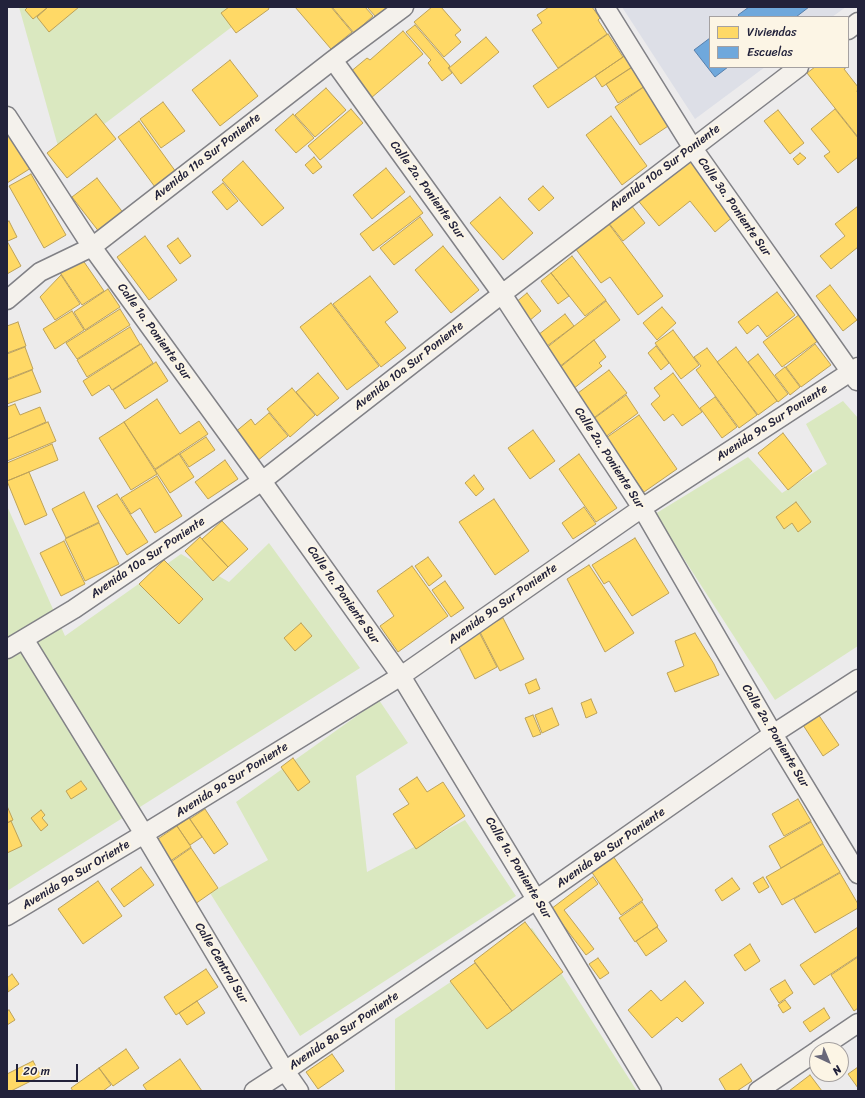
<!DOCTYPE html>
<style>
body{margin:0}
#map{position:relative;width:865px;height:1098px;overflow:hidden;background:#ecebec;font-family:Sriracha,sans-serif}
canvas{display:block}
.frame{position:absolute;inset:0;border:8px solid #22223b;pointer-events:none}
.legend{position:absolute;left:709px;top:16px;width:140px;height:52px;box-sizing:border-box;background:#fcf5e5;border:1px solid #a5a1a1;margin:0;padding:5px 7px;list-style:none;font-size:12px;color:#22223b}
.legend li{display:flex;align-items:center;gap:8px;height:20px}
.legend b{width:20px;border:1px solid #a5a1a1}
.north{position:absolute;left:809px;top:1042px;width:40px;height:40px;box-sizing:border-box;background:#fcf5e5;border:1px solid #a5a1a1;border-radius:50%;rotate:136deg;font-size:11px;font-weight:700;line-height:16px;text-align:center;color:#22223b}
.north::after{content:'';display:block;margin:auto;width:14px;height:18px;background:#696879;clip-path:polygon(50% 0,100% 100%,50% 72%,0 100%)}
.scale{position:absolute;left:16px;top:1064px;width:62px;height:18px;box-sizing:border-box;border:2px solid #22223b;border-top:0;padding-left:5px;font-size:12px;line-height:14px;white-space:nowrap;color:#22223b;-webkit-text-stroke:3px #fcf5e5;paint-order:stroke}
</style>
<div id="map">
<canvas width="865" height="1098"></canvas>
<div class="frame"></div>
<ul class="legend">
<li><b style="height:11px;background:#ffd966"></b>Viviendas</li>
<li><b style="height:11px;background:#6fa8dc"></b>Escuelas</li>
</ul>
<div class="north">N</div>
<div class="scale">20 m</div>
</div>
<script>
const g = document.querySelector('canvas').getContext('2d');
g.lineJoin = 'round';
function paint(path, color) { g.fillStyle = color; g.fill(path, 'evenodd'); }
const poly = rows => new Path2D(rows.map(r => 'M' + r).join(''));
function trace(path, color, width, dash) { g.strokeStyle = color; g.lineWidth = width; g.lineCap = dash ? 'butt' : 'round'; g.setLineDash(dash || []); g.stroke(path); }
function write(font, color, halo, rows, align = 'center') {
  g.font = font + ' Sriracha,sans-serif'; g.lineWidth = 4; g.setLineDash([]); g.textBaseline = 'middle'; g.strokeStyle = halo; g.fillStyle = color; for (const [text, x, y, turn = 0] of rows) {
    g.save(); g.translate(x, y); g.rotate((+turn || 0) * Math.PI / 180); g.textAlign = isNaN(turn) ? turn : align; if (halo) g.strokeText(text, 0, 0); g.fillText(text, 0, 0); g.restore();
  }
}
const built = poly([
 [622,7,846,7,832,17,710,17,710,67,765,67,695,119]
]);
const green = poly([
 [19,7,258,7,61,157],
 [843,401,858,418,858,646,775,700,655,514,748,457,782,493,827,464,806,424],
 [7,506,65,636,181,554,229,582,269,543,360,668,7,891],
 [379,700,408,743,356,776,367,872,465,820,516,896,300,1036,210,893,268,860,236,802],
 [532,928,637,1091,395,1091,395,1019]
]);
const homes = poly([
 [28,7,48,7,33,19,25,10,28,7],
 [48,7,79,7,49,32,37,17,48,7],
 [229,7,268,7,269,9,236,33,221,13,229,7],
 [295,7,331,7,352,32,331,49,295,7],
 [332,7,365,7,373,16,354,33,332,7],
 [367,7,388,7,376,17,367,7],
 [432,7,441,7,461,30,455,35,461,42,444,57,414,22,432,7],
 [549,7,592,7,600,18,598,20,607,34,558,68,532,30,542,23,537,15,549,7],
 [415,25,450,66,448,68,452,73,442,81,428,63,431,60,406,32,415,25],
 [403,31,423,54,371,98,349,73,367,58,370,60,403,31],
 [608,34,623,57,548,108,533,86,608,34],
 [486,37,499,52,461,84,449,68,486,37],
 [626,55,634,66,602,87,595,76,626,55],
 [230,60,258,96,220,126,192,90,230,60],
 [632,67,645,86,618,103,606,84,632,67],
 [815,67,847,67,844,69,858,87,857,92,858,93,858,137,807,73,815,67],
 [648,84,674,122,640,145,615,107,648,84],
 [326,88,346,110,315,137,295,115,326,88],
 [163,102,185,131,161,148,140,119,163,102],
 [351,109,363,123,320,160,308,146,351,109],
 [835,109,858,138,858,157,838,173,824,156,830,152,811,129,835,109],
 [778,110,804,143,790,154,764,121,778,110],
 [96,114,116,139,67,178,47,153,96,114],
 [293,114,314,138,296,153,275,130,293,114],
 [611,116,647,166,622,185,586,135,611,116],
 [139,121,176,172,155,187,118,137,139,121],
 [7,129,31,168,7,183,7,129],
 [800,153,806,158,798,165,793,159,800,153],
 [688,156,735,215,715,232,690,201,659,226,636,198,688,156],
 [314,157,322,167,313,174,305,165,314,157],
 [243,161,284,208,262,226,222,180,243,161],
 [386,168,405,192,372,219,353,195,386,168],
 [31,174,66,235,44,248,9,186,31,174],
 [97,178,124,214,100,233,72,197,97,178],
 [223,183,238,201,227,210,212,192,223,183],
 [543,186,554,198,539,211,528,199,543,186],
 [410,196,423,213,373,251,360,234,410,196],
 [500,197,533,233,503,260,470,223,500,197],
 [631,205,645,223,623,241,608,222,631,205],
 [858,206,858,247,831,269,820,256,845,236,835,224,858,206],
 [420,217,433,235,394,265,380,248,420,217],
 [9,221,17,237,8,241,7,239,7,222,9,221],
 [608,223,663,296,638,315,610,277,601,283,575,248,608,223],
 [145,236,177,280,149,300,117,257,145,236],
 [178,238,191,256,180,264,167,246,178,238],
 [7,241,21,266,7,274,7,241],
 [443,246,479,290,451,313,415,270,443,246],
 [80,256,104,291,82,305,59,271,80,256],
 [572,256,606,300,585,316,551,273,572,256],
 [551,273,569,296,558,304,541,281,551,273],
 [61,275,80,304,55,320,40,297,61,275],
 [370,276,398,312,385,322,406,348,381,367,333,304,370,276],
 [830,285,857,320,843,331,816,296,830,285],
 [108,289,120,307,85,330,74,312,108,289],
 [777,292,795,315,767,337,758,325,747,334,738,322,777,292],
 [527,293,541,311,529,321,515,303,527,293],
 [606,301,620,320,559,367,545,349,606,301],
 [331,303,379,366,347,390,300,327,331,303],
 [662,307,676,323,657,340,643,323,662,307],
 [120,309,130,325,77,359,66,343,120,309],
 [72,311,84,330,55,349,43,329,72,311],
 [565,314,574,326,547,346,538,335,565,314],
 [800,314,819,340,782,367,763,342,800,314],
 [18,322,26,346,7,353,7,326,18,322],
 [130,327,140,344,87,377,77,360,130,327],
 [673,330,699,365,681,379,655,343,673,330],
 [594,340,606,357,599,363,602,366,573,389,558,369,594,340],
 [141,344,153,363,112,390,109,385,92,396,83,381,141,344],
 [815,344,831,365,801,387,786,367,815,344],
 [656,346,669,363,661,370,648,353,656,346],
 [25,347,33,369,7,379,7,354,25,347],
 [736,347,777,401,758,415,717,362,736,347],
 [707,348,757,415,739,428,696,370,701,366,694,357,707,348],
 [758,354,788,394,778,402,748,362,758,354],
 [156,362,168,381,125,409,113,390,156,362],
 [785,367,800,387,790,395,775,375,785,367],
 [32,370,41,392,7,404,7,380,32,370],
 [609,370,627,393,591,420,574,396,609,370],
 [318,373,339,398,317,416,296,392,318,373],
 [673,373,702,412,682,426,673,414,664,421,651,404,660,396,654,388,673,373],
 [292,388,315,415,290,437,267,409,292,388],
 [626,395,638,413,604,438,592,420,626,395],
 [715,397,737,427,722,438,700,408,715,397],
 [157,399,180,434,199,421,208,434,155,469,124,422,157,399],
 [15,404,20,415,40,407,46,422,7,439,7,407,15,404],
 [269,413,288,436,257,461,234,433,251,419,255,425,269,413],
 [639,415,677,469,644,492,606,438,639,415],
 [48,422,56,441,7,461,7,439,48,422],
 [124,422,157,474,131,490,99,438,124,422],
 [533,430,555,461,530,479,508,448,533,430],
 [783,433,812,471,788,490,758,453,783,433],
 [206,437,215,450,189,467,180,454,206,437],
 [52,444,58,460,7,481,7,463,52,444],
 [179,454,194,477,170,493,155,470,179,454],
 [579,454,617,508,596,522,559,469,579,454],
 [225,460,238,479,208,499,195,482,225,460],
 [29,472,47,515,25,525,7,481,29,472],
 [474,475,484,489,476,496,465,483,474,475],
 [157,476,182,516,155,533,140,508,131,514,121,498,157,476],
 [84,492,99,522,66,538,52,509,84,492],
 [117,494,148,542,127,555,97,506,117,494],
 [494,499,529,551,495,575,459,522,494,499],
 [796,502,811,522,798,532,792,523,784,529,776,517,796,502],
 [584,507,596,524,573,539,562,523,584,507],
 [222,521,248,549,228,567,202,539,222,521],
 [99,523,119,564,85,581,65,539,99,523],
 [200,537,228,567,213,581,185,551,200,537],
 [635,538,669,593,632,616,609,581,604,584,592,565,635,538],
 [64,541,85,584,61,596,40,553,64,541],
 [428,557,442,576,429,586,415,566,428,557],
 [164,560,203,599,179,624,139,584,164,560],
 [589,565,634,633,605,652,567,579,589,565],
 [412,566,448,616,398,652,380,626,394,616,377,591,412,566],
 [445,581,464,608,451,617,432,590,445,581],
 [503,618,524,659,500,671,479,630,503,618],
 [301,623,312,636,295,651,284,638,301,623],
 [479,632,497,667,475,679,457,643,479,632],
 [695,633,714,664,719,675,675,692,667,673,684,666,675,641,695,633],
 [536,679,540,689,529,694,525,684,536,679],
 [591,699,597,713,586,718,581,703,591,699],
 [552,708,559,725,542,733,535,715,552,708],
 [818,714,839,745,823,756,803,725,818,714],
 [533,715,541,734,533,737,525,718,533,715],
 [293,758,310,782,298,791,281,767,293,758],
 [417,777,427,792,443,782,465,816,416,849,393,814,409,804,399,789,417,777],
 [81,781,87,789,71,799,66,791,81,781],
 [798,799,811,821,784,836,772,814,798,799],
 [7,806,13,820,7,823,7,806],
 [205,809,228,844,214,854,190,819,205,809],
 [41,810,45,815,42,818,48,825,41,831,31,818,41,810],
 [189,818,202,837,190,845,177,826,189,818],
 [11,821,22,846,7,853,7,823,11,821],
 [811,822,823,843,781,868,769,846,811,822],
 [177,826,191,847,169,862,155,841,177,826],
 [823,844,840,872,782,905,766,877,823,844],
 [191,848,218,888,195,904,168,864,191,848],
 [613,856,643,900,621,915,591,871,613,856],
 [141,867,154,885,124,907,111,889,141,867],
 [840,873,858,904,858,908,815,933,794,899,840,873],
 [593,877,598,884,564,910,594,949,586,955,551,909,593,877],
 [763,877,769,887,759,893,753,883,763,877],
 [732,878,740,889,722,901,715,890,732,878],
 [98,881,122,916,83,944,58,909,98,881],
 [642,902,658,926,635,942,619,918,642,902],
 [525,922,563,972,512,1011,474,961,525,922],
 [657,927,667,941,646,956,636,941,657,927],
 [858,927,858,956,814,985,800,965,858,927],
 [750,944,760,961,745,971,734,955,750,944],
 [858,957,858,1008,854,1011,831,975,858,957],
 [598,958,609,973,600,979,589,964,598,958],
 [475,963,512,1011,487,1029,450,981,475,963],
 [206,969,218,987,176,1015,164,997,206,969],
 [12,974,19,984,8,992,7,978,12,974],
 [785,980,793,993,779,1003,770,989,785,980],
 [685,981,704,1003,682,1022,677,1017,652,1038,628,1010,651,990,661,1001,685,981],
 [785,1000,791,1008,783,1013,778,1005,785,1000],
 [197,1001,205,1013,187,1025,179,1013,197,1001],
 [824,1008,830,1018,810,1032,803,1022,824,1008],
 [9,1010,15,1020,7,1025,7,1011,9,1010],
 [126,1049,139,1068,113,1086,99,1068,126,1049],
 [332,1054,344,1071,318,1089,306,1072,332,1054],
 [180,1059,202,1091,147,1091,143,1085,180,1059],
 [33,1061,41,1076,11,1091,7,1091,7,1074,33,1061],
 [741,1064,752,1081,737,1091,726,1091,719,1079,741,1064],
 [858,1067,858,1088,848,1074,858,1067],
 [99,1068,111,1085,103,1091,73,1091,71,1088,99,1068],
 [810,1075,822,1091,789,1091,810,1075]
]);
const schools = poly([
 [749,7,809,7,796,17,740,17,738,15,749,7],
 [710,38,710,67,728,67,715,77,694,50,710,38]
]);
const street = poly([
 [605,7,692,147,857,381],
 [848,30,858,22],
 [333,60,502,294,642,508,773,734,858,874],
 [7,116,92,247,262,481,401,676,652,1091],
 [7,300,40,272,92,247,333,60,404,7],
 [24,639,144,834,285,1071,299,1091],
 [7,649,74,609,262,481,502,294,799,67],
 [7,916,144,834,401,676,642,508,858,367],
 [818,1050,858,1023],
 [254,1091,285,1071,537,899,773,734,858,679],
 [758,1091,817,1051]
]);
const streetNames = [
 ["Avenida 11a Sur Poniente",207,157,-38],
 ["Avenida 10a Sur Poniente",665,168,-37],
 ["Calle 2a. Poniente Sur",427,190,54],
 ["Calle 3a. Poniente Sur",734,207,55],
 ["Calle 1a. Poniente Sur",154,332,54],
 ["Avenida 10a Sur Poniente",409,366,-38],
 ["Avenida 9a Sur Poniente",772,423,-33],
 ["Calle 2a. Poniente Sur",609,458,57],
 ["Avenida 10a Sur Poniente",148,558,-34],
 ["Calle 1a. Poniente Sur",343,595,55],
 ["Avenida 9a Sur Poniente",503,604,-35],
 ["Calle 2a. Poniente Sur",775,736,59],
 ["Avenida 9a Sur Poniente",232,780,-32],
 ["Avenida 8a Sur Poniente",611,848,-35],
 ["Calle 1a. Poniente Sur",518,868,59],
 ["Avenida 9a Sur Oriente",76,875,-31],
 ["Calle Central Sur",221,963,59],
 ["Avenida 8a Sur Poniente",344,1031,-34]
];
paint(built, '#dddfe7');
paint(green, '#dae8c0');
paint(homes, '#ffd966');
trace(homes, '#bda259', 1);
paint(schools, '#6fa8dc');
trace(schools, '#5880ac', 1);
trace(street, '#818186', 21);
trace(street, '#f4f1ec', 18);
write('12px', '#22223b', '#fcf5e5', streetNames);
</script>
